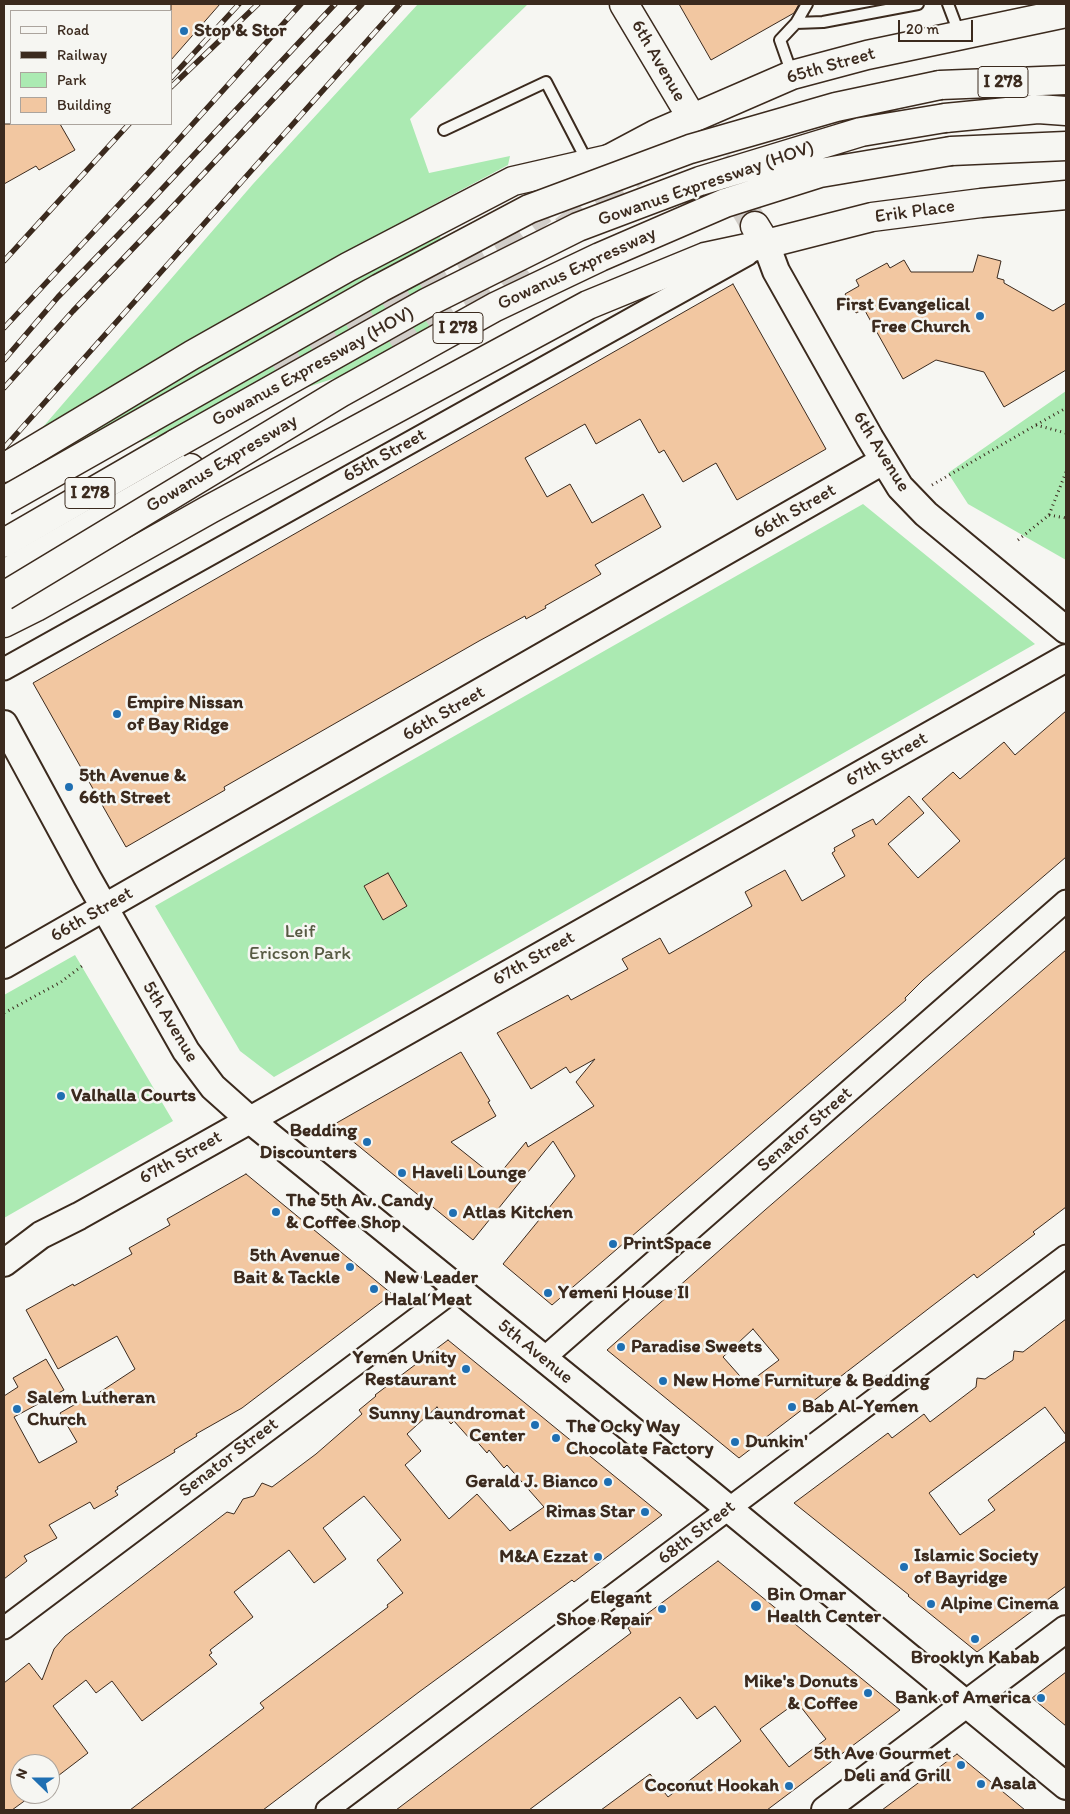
<!DOCTYPE html>
<style>
body{margin:0}
#map{position:relative;width:1070px;height:1814px;overflow:hidden;background:#f6f6f2;font-family:Itim,sans-serif}
canvas{display:block}
.frame{position:absolute;inset:0;border:5px solid #3b2a1e;pointer-events:none}
.legend{position:absolute;left:10px;top:10px;width:162px;height:115px;box-sizing:border-box;background:#f6f6f2;border:1px solid #aba49d;margin:0;padding:6px 9px;list-style:none;font-size:15px;color:#3b2a1e}
.legend li{display:flex;align-items:center;gap:10px;height:25px}
.legend b{width:25px;border:1px solid #aba49d}
.north{position:absolute;left:10px;top:1754px;width:50px;height:50px;box-sizing:border-box;background:#f6f6f2;border:1px solid #aba49d;border-radius:50%;rotate:292deg;font-size:14px;font-weight:700;line-height:20px;text-align:center;color:#3b2a1e}
.north::after{content:'';display:block;margin:auto;width:18px;height:22px;background:#1f6fb2;clip-path:polygon(50% 0,100% 100%,50% 72%,0 100%)}
.scale{position:absolute;left:898px;top:20px;width:75px;height:22px;box-sizing:border-box;border:2px solid #3b2a1e;border-top:0;padding-left:6px;font-size:15px;line-height:18px;white-space:nowrap;color:#3b2a1e;-webkit-text-stroke:4px #f6f6f2;paint-order:stroke}
</style>
<div id="map">
<canvas width="1070" height="1814"></canvas>
<div class="frame"></div>
<ul class="legend">
<li><b style="height:6px;background:#f6f6f2"></b>Road</li>
<li><b style="height:6px;background:#3b2a1e"></b>Railway</li>
<li><b style="height:14px;background:#abeab2"></b>Park</li>
<li><b style="height:14px;background:#f2c7a1"></b>Building</li>
</ul>
<div class="north">N</div>
<div class="scale">20 m</div>
</div>
<script>
const g = document.querySelector('canvas').getContext('2d');
g.lineJoin = 'round';
function paint(path, color) { g.fillStyle = color; g.fill(path, 'evenodd'); }
const poly = rows => new Path2D(rows.map(r => 'M' + r).join(''));
function trace(path, color, width, dash) { g.strokeStyle = color; g.lineWidth = width; g.lineCap = dash ? 'butt' : 'round'; g.setLineDash(dash || []); g.stroke(path); }
function write(font, color, halo, rows, align = 'center') {
  g.font = font + ' Itim,sans-serif'; g.lineWidth = 5; g.setLineDash([]); g.textBaseline = 'middle'; g.strokeStyle = halo; g.fillStyle = color; for (const [text, x, y, turn = 0] of rows) {
    g.save(); g.translate(x, y); g.rotate((+turn || 0) * Math.PI / 180); g.textAlign = isNaN(turn) ? turn : align; if (halo) g.strokeText(text, 0, 0); g.fillText(text, 0, 0); g.restore();
  }
}
const green = poly([
 [418,4,528,4,410,119,429,173,510,156,508,165,420,212,394,251,439,227,452,340,4,486,4,472,253,184],
 [1066,391,1066,560,968,504,948,473],
 [863,504,1035,644,274,1077,240,1051,155,906],
 [75,955,173,1121,4,1218,4,995]
]);
const building = poly([
 [171,4,220,4,171,60,171,4],
 [679,4,799,4,794,13,711,60,679,4],
 [4,124,60,124,75,150,39,170,36,166,4,184,4,124],
 [978,255,1001,261,997,278,1004,280,1004,283,1053,311,1066,303,1066,370,1004,407,984,372,936,360,903,379,864,309,856,313,845,294,859,286,856,280,887,263,890,268,904,260,911,272,973,272,978,255],
 [733,284,826,449,737,500,716,463,683,482,664,450,659,453,640,419,596,444,585,424,525,458,547,497,570,484,592,523,643,494,661,527,595,565,601,574,545,606,546,608,526,619,525,616,479,641,224,787,225,790,126,847,33,683,733,284],
 [1066,711,1066,857,923,980,905,998,906,1000,552,1305,503,1264,575,1176,553,1141,473,1240,333,1125,461,1052,490,1101,488,1102,496,1116,451,1142,496,1178,526,1142,528,1147,594,1106,576,1082,595,1059,570,1073,566,1067,531,1089,497,1033,568,995,571,1000,628,969,622,959,660,938,669,954,709,931,752,906,745,892,785,870,802,901,845,876,832,853,835,851,834,848,855,836,852,830,873,819,876,825,909,796,924,813,888,844,918,878,960,841,922,799,953,772,960,779,1004,742,1015,755,1066,711],
 [388,873,407,906,383,920,364,886,388,873],
 [1066,950,1066,1207,1033,1232,1035,1234,977,1278,974,1274,932,1306,840,1377,842,1379,739,1458,607,1350,765,1210,1066,950],
 [753,1329,779,1360,747,1384,723,1357,753,1329],
 [246,1174,392,1294,242,1408,196,1434,197,1436,174,1450,175,1452,117,1487,118,1489,115,1491,118,1495,94,1509,90,1502,49,1525,57,1538,24,1556,27,1561,4,1579,4,1396,18,1387,13,1378,46,1359,64,1390,14,1417,39,1463,77,1442,60,1413,93,1394,94,1396,135,1369,117,1336,58,1369,26,1310,73,1284,74,1286,132,1254,129,1248,170,1225,167,1219,246,1174],
 [1066,1319,1066,1435,1045,1407,929,1493,960,1535,995,1510,988,1500,1066,1441,1066,1586,977,1652,908,1596,909,1595,794,1503,888,1433,892,1438,924,1414,930,1422,976,1387,977,1378,985,1379,1013,1360,1014,1351,1023,1352,1066,1319],
 [448,1340,662,1515,574,1582,572,1580,419,1692,263,1810,130,1810,264,1708,260,1703,388,1607,387,1605,403,1593,377,1560,401,1540,364,1496,323,1528,346,1559,314,1583,289,1550,234,1592,253,1617,210,1650,212,1653,209,1655,217,1664,142,1721,112,1681,96,1693,86,1680,53,1706,88,1753,50,1782,50,1764,20,1764,20,1794,34,1794,12,1810,4,1810,4,1683,29,1663,42,1680,54,1649,65,1636,227,1512,234,1514,243,1499,254,1496,262,1483,272,1487,316,1454,362,1414,359,1410,376,1396,375,1395,448,1340],
 [437,1407,451,1424,454,1421,470,1439,473,1437,487,1453,489,1450,504,1468,507,1465,544,1507,510,1531,477,1494,449,1519,405,1465,421,1451,407,1434,437,1407],
 [718,1561,900,1710,767,1810,601,1810,650,1774,668,1797,741,1741,715,1706,697,1719,680,1697,529,1810,396,1810,631,1633,628,1628,718,1561],
 [797,1702,826,1739,789,1767,760,1729,797,1702],
 [1066,1672,1066,1726,1032,1698,1066,1672],
 [957,1754,1025,1810,882,1810,957,1754]
]);
const secondaryTunnel = poly([
 [696,125,755,226],
 [564,230,637,170],
 [394,349,495,286,531,257],
 [272,364,511,234,543,210]
]);
const path = poly([
 [1036,425,1066,408],
 [932,485,1036,425,1066,433],
 [1049,515,1066,518],
 [1018,540,1049,515,1066,472],
 [4,1013,61,982,82,966]
]);
const service = poly([
 [948,4,959,33],
 [796,23,823,22,918,4],
 [792,74,780,40,796,23,807,4],
 [444,130,546,82,588,163]
]);
const minor = poly([
 [4,669,748,254],
 [543,1359,1066,901],
 [4,1628,456,1289],
 [327,1810,1066,1256]
]);
const tertiary = poly([
 [766,244,776,271,870,438,900,487,926,514,1066,630],
 [4,724,87,877,186,1051,213,1087,250,1120,706,1490,1066,1786],
 [4,965,883,461],
 [4,1263,41,1235,79,1216,250,1120,1066,658],
 [825,1810,1066,1629]
]);
const secondary = poly([
 [624,4,692,118],
 [609,159,656,134,792,75,867,55,1066,13],
 [755,226,766,244,872,217,981,203,1066,195],
 [4,574,190,468]
]);
const motorway = poly([
 [940,85,1066,80],
 [945,118,1038,109,1066,111],
 [951,151,1066,146],
 [4,468,192,355,348,267,513,181,609,159],
 [4,543,177,443],
 [4,623,36,607,210,509,588,305,705,257,766,244]
]);
const rail = poly([
 [171,78,239,4],
 [171,87,258,4],
 [4,261,129,124],
 [4,328,153,168,301,4],
 [4,360,58,297,149,203,335,4],
 [4,388,73,311,164,216,362,4],
 [4,448,400,4]
]);
const motorwayBridge = poly([
 [177,443,428,302,578,227,700,181,861,132,945,118],
 [4,501,380,288,529,209,690,149,836,107,940,85],
 [4,596,340,393,495,307,600,257,725,203,820,173,951,151]
]);
const markers = [
 [184,31,5,"#1f6fb2"],
 [980,316,5,"#1f6fb2"],
 [117,714,5,"#1f6fb2"],
 [69,787,5,"#1f6fb2"],
 [61,1096,5,"#1f6fb2"],
 [367,1142,5,"#1f6fb2"],
 [402,1173,5,"#1f6fb2"],
 [276,1212,5,"#1f6fb2"],
 [453,1213,5,"#1f6fb2"],
 [613,1244,5,"#1f6fb2"],
 [350,1267,5,"#1f6fb2"],
 [374,1289,5,"#1f6fb2"],
 [548,1293,5,"#1f6fb2"],
 [621,1347,5,"#1f6fb2"],
 [466,1369,5,"#1f6fb2"],
 [663,1381,5,"#1f6fb2"],
 [792,1407,5,"#1f6fb2"],
 [17,1409,5,"#1f6fb2"],
 [535,1425,5,"#1f6fb2"],
 [556,1438,5,"#1f6fb2"],
 [735,1442,5,"#1f6fb2"],
 [608,1482,5,"#1f6fb2"],
 [645,1512,5,"#1f6fb2"],
 [598,1557,5,"#1f6fb2"],
 [904,1567,5,"#1f6fb2"],
 [931,1604,5,"#1f6fb2"],
 [756,1606,6,"#1f6fb2"],
 [662,1609,5,"#1f6fb2"],
 [975,1639,5,"#1f6fb2"],
 [868,1693,5,"#1f6fb2"],
 [1041,1698,5,"#1f6fb2"],
 [961,1765,5,"#1f6fb2"],
 [981,1784,5,"#1f6fb2"],
 [789,1786,5,"#1f6fb2"]
];
const shields = [
 [1003,82,50],
 [458,328,50],
 [90,493,50]
];
const shieldNames = [
 ["I 278",1003,82],
 ["I 278",458,328],
 ["I 278",90,493]
];
const poiNames = [
 ["Stop & Stor",194,31],
 ["First Evangelical",970,305,"right"],
 ["Free Church",970,327,"right"],
 ["Empire Nissan",127,703],
 ["of Bay Ridge",127,725],
 ["5th Avenue &",79,776],
 ["66th Street",79,798],
 ["Valhalla Courts",71,1096],
 ["Bedding",357,1131,"right"],
 ["Discounters",357,1153,"right"],
 ["Haveli Lounge",412,1173],
 ["The 5th Av. Candy",286,1201],
 ["& Coffee Shop",286,1223],
 ["Atlas Kitchen",463,1213],
 ["PrintSpace",623,1244],
 ["5th Avenue",340,1256,"right"],
 ["Bait & Tackle",340,1278,"right"],
 ["New Leader",384,1278],
 ["Halal Meat",384,1300],
 ["Yemeni House II",558,1293],
 ["Paradise Sweets",631,1347],
 ["Yemen Unity",456,1358,"right"],
 ["Restaurant",456,1380,"right"],
 ["New Home Furniture & Bedding",673,1381],
 ["Salem Lutheran",27,1398],
 ["Church",27,1420],
 ["Bab Al-Yemen",802,1407],
 ["Sunny Laundromat",525,1414,"right"],
 ["Center",525,1436,"right"],
 ["The Ocky Way",566,1427],
 ["Chocolate Factory",566,1449],
 ["Dunkin'",745,1442],
 ["Gerald J. Bianco",598,1482,"right"],
 ["Rimas Star",635,1512,"right"],
 ["Islamic Society",914,1556],
 ["of Bayridge",914,1578],
 ["M&A Ezzat",588,1557,"right"],
 ["Bin Omar",767,1595],
 ["Health Center",767,1617],
 ["Elegant",652,1598,"right"],
 ["Shoe Repair",652,1620,"right"],
 ["Alpine Cinema",941,1604],
 ["Brooklyn Kabab",975,1658,"center"],
 ["Mike's Donuts",858,1682,"right"],
 ["& Coffee",858,1704,"right"],
 ["Bank of America",1031,1698,"right"],
 ["5th Ave Gourmet",951,1754,"right"],
 ["Deli and Grill",951,1776,"right"],
 ["Asala",991,1784],
 ["Coconut Hookah",779,1786,"right"]
];
const streetNames = [
 ["6th Avenue",658,61,60],
 ["65th Street",831,66,-16],
 ["Gowanus Expressway (HOV)",706,184,-19],
 ["Erik Place",915,212,-8],
 ["Gowanus Expressway",577,269,-25],
 ["Gowanus Expressway (HOV)",313,367,-29],
 ["6th Avenue",881,452,58],
 ["65th Street",385,456,-29],
 ["Gowanus Expressway",222,464,-31],
 ["66th Street",795,512,-30],
 ["66th Street",444,714,-30],
 ["67th Street",887,760,-30],
 ["66th Street",92,915,-30],
 ["67th Street",534,959,-30],
 ["5th Avenue",170,1022,59],
 ["Senator Street",805,1130,-41],
 ["67th Street",181,1158,-29],
 ["5th Avenue",535,1352,39],
 ["Senator Street",229,1458,-37],
 ["68th Street",697,1533,-38]
];
const parkNames = [
 ["Leif",300,932],
 ["Ericson Park",300,954]
];
paint(green, '#abeab2');
paint(building, '#f2c7a1');
trace(building, '#3b2a1e', 1);
trace(secondaryTunnel, '#d1cdc8', 28, [28, 14]);
trace(service, '#3b2a1e', 14);
trace(minor, '#3b2a1e', 25);
trace(tertiary, '#3b2a1e', 30);
trace(secondary, '#3b2a1e', 31);
trace(motorway, '#3b2a1e', 31);
trace(path, '#3b2a1e', 3, [1, 4]);
trace(service, '#f6f6f2', 10);
trace(minor, '#f6f6f2', 21);
trace(tertiary, '#f6f6f2', 26);
trace(secondary, '#f6f6f2', 28);
trace(motorway, '#f6f6f2', 28);
trace(rail, '#3b2a1e', 5.5);
trace(rail, '#f6f6f2', 4, [11]);
trace(motorwayBridge, '#3b2a1e', 31, []);
trace(motorwayBridge, '#f6f6f2', 28);
for (const [x, y, r, color] of markers) { const dot = new Path2D(); dot.arc(x, y, r, 0, 2 * Math.PI); g.fillStyle = color; g.fill(dot); trace(dot, '#f6f6f2', 2); }
for (const [x, y, w] of shields) { const box = new Path2D(); box.roundRect(x - w / 2, y - 15.5, w, 31, 4); g.fillStyle = '#f6f6f2'; g.fill(box); trace(box, '#3b2a1e', 1); }
write('bold 18px', '#3b2a1e', null, shieldNames);
write('bold 19px', '#3b2a1e', '#f6f6f2', poiNames, 'left');
write('19px', '#3b2a1e', '#f6f6f2', streetNames);
write('19px', '#575a43', '#f6f6f2', parkNames);
</script>
